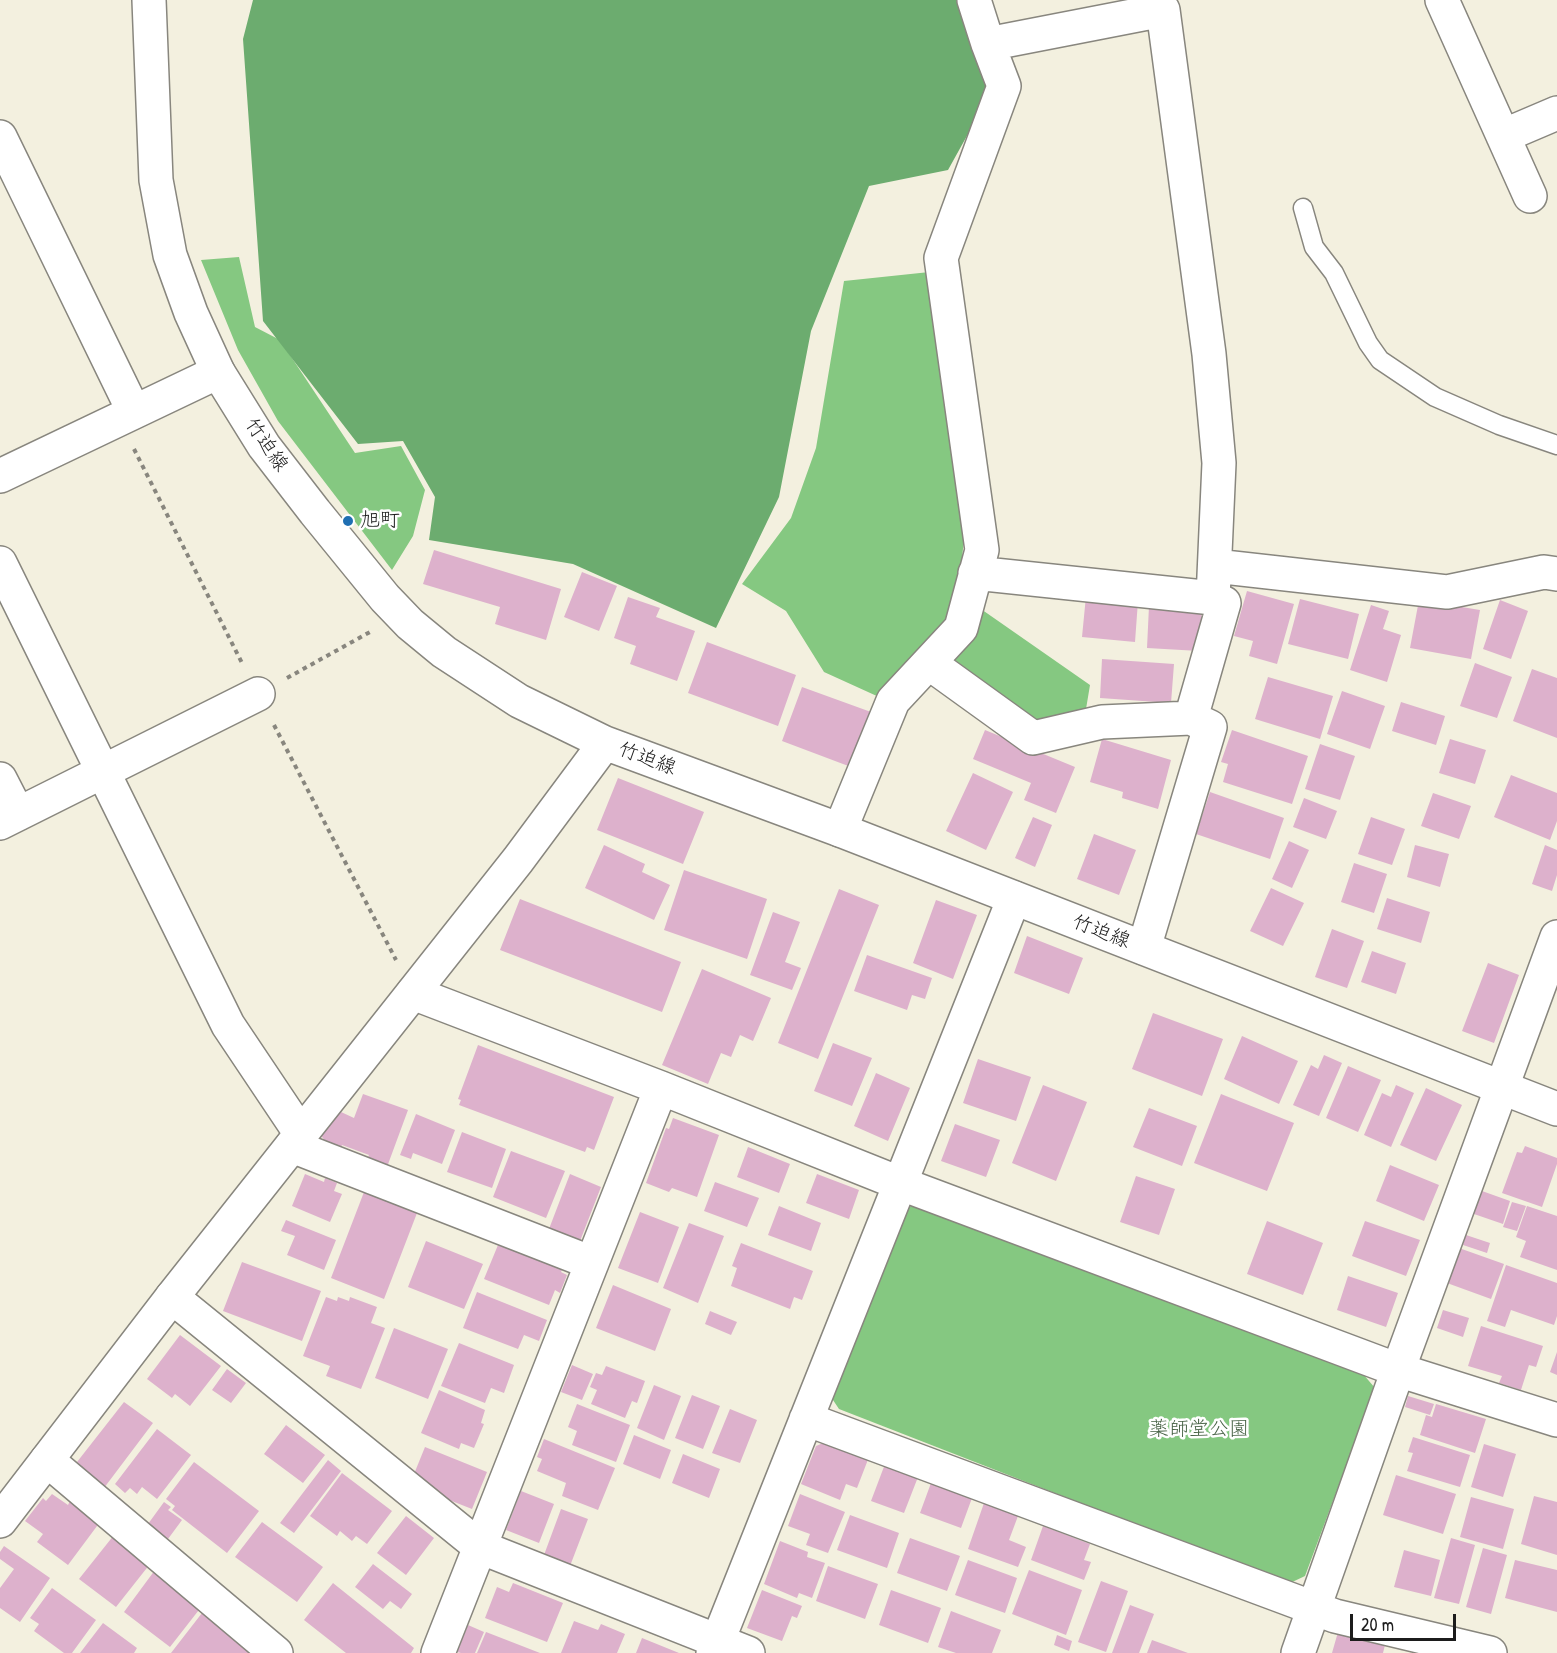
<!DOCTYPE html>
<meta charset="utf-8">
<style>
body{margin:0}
#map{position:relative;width:1557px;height:1653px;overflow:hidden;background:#f3f0df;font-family:"Patrick Hand",sans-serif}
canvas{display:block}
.scale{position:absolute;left:1350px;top:1614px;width:106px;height:27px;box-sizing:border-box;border:3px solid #1c1c1c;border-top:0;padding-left:8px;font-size:18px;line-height:21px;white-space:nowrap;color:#1c1c1c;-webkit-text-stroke:4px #fff;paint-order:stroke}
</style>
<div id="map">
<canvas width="1557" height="1653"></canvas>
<div class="scale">20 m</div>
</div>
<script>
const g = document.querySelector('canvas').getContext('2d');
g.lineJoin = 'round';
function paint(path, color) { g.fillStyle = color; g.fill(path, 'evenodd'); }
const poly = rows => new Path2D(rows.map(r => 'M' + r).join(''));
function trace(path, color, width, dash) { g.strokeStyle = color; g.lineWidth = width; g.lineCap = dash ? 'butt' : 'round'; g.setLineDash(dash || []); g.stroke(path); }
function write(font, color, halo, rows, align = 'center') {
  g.font = font + ' "Patrick Hand","Klee One",sans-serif'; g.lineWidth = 5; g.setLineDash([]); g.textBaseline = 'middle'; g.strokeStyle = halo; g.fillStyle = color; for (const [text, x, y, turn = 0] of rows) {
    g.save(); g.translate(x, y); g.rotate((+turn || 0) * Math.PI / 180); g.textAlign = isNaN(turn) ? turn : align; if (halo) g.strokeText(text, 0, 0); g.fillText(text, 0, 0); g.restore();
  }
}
const green = poly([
 [239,257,255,327,280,340,355,453,401,446,425,490,413,536,392,570,278,421,238,350,201,260],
 [939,271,964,540,958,593,1090,685,1085,715,1036,728,922,652,879,697,824,672,786,611,742,584,791,518,816,448,844,281],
 [919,1202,1363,1374,1375,1388,1305,1576,1288,1584,839,1409,831,1397,908,1208]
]);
const forest = poly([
 [253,0,956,0,993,89,948,170,869,186,811,331,779,497,716,628,573,564,429,540,435,497,403,441,358,444,263,321,243,39]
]);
const building = poly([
 [434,550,561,589,546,640,495,624,500,607,423,584],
 [582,572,617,586,599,631,564,617],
 [1247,591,1294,604,1277,664,1249,656,1253,641,1234,636],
 [1086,596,1138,601,1135,642,1082,637],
 [628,597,660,608,656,617,695,631,677,681,630,664,636,646,614,638],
 [1300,599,1359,614,1348,659,1288,644],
 [1419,600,1480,610,1471,659,1410,648],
 [1500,600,1528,611,1511,659,1483,649],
 [1371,605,1389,611,1383,629,1401,635,1387,682,1350,670],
 [1149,606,1202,610,1199,651,1147,648],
 [707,642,796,675,778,726,688,693],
 [1102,659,1174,664,1171,703,1100,698],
 [1475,663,1512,677,1497,718,1460,706],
 [1532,669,1557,678,1557,738,1513,721],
 [1268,677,1333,696,1320,739,1255,719],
 [802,687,871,712,851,767,782,741],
 [1342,691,1385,706,1370,749,1327,734],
 [1401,702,1445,716,1436,745,1392,731],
 [985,730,1075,767,1056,813,1024,800,1031,783,973,759],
 [1232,730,1308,756,1292,804,1223,782,1228,764,1221,762],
 [1102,739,1171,760,1158,809,1122,798,1123,792,1090,782],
 [1450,739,1486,750,1475,784,1439,773],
 [1320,744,1355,756,1340,800,1305,789],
 [973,773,1013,792,986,850,946,831],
 [1511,775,1557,793,1557,821,1550,840,1494,817],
 [618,778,704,812,683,864,597,830],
 [1210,792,1284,818,1270,859,1196,834],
 [1433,793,1471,806,1459,839,1421,826],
 [1304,798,1337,811,1326,839,1293,827],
 [1033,817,1052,825,1035,867,1015,858],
 [1371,817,1405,829,1392,865,1358,854],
 [1094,834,1136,850,1119,895,1077,879],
 [1289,841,1309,850,1292,888,1272,879],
 [604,845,645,864,642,872,670,885,654,920,585,888],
 [1415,845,1449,854,1440,887,1407,877],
 [1545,845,1557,850,1557,875,1552,891,1532,884],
 [1354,863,1387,874,1374,913,1341,902],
 [684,870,767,899,747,959,664,930],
 [1271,888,1304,903,1283,946,1250,931],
 [839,889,879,905,818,1059,778,1043],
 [1387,898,1430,912,1421,943,1377,929],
 [520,899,681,962,662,1012,500,950],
 [936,900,977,915,953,979,913,963],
 [773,912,800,922,785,962,801,968,792,990,750,975],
 [1332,929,1364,941,1347,988,1315,977],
 [1027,936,1083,958,1069,994,1014,973],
 [1372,951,1406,963,1396,994,1361,982],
 [867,955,932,978,925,999,912,995,907,1010,854,991],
 [1488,963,1519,975,1494,1043,1462,1031],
 [702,969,771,998,753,1041,740,1035,731,1057,721,1053,708,1084,662,1065],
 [1153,1013,1223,1039,1202,1096,1132,1069],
 [1242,1036,1298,1061,1279,1104,1224,1079],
 [833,1043,872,1058,852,1106,814,1091],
 [478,1045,614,1097,594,1150,587,1147,585,1152,459,1105,461,1100,458,1099],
 [1324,1055,1342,1063,1319,1116,1293,1105,1311,1065,1318,1069],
 [978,1059,1031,1077,1016,1121,963,1103],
 [1348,1066,1381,1080,1358,1132,1326,1118],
 [876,1073,910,1088,888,1141,854,1126],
 [1043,1085,1087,1102,1056,1181,1012,1163],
 [1396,1085,1414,1093,1391,1147,1364,1135,1382,1093,1391,1097],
 [1426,1088,1462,1105,1436,1161,1400,1145],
 [363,1094,408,1110,387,1167,367,1160,369,1155,342,1145,340,1152,330,1148,320,1134,341,1112,354,1118],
 [1221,1094,1294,1123,1267,1191,1194,1163],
 [1149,1108,1197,1126,1182,1166,1133,1147],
 [416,1114,455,1130,442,1164,413,1153,411,1159,400,1155],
 [673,1118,719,1135,697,1197,672,1188,669,1192,646,1183,666,1128,669,1129],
 [955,1124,1000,1140,986,1177,941,1161],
 [462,1132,506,1149,492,1188,447,1172],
 [1525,1146,1557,1158,1557,1164,1542,1207,1502,1193,1517,1152,1522,1153],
 [748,1147,790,1164,779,1193,737,1177],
 [511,1151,565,1171,546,1218,493,1197],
 [1390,1165,1439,1185,1424,1221,1376,1201],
 [305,1174,324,1182,325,1178,337,1183,334,1191,342,1194,330,1222,292,1206],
 [570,1174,601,1187,580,1241,549,1229],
 [817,1174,859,1190,849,1219,806,1203],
 [1136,1176,1175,1189,1159,1235,1120,1222],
 [715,1182,759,1198,747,1227,704,1211],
 [1482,1191,1510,1201,1503,1224,1474,1214],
 [364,1192,417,1213,384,1299,331,1278],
 [1512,1202,1526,1206,1517,1231,1503,1227],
 [779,1206,821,1223,811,1251,768,1235],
 [1527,1206,1557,1216,1557,1270,1520,1257,1526,1241,1516,1237],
 [640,1212,679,1227,658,1283,618,1268],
 [286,1220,336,1240,324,1270,287,1255,295,1236,281,1231],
 [1267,1221,1323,1243,1303,1295,1247,1274],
 [1365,1221,1420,1240,1406,1276,1352,1256],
 [689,1223,724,1236,698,1303,663,1288],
 [1466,1235,1490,1243,1487,1253,1463,1245],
 [426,1241,483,1264,464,1309,408,1287],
 [741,1243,813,1271,802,1300,794,1297,790,1309,731,1286,737,1268,732,1266],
 [498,1245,524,1255,525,1250,564,1265,561,1272,567,1275,560,1293,555,1290,549,1305,484,1279],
 [1459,1248,1504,1264,1491,1299,1447,1283],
 [242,1262,321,1291,302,1341,223,1311],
 [1506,1265,1557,1283,1557,1316,1554,1325,1511,1310,1505,1327,1487,1321],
 [1348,1276,1398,1293,1386,1327,1337,1310],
 [613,1285,671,1309,655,1351,596,1328],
 [477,1292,547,1320,539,1341,524,1335,518,1349,463,1328],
 [326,1297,337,1301,338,1297,349,1301,350,1297,377,1307,371,1323,385,1328,361,1389,326,1376,330,1366,303,1356],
 [1443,1310,1469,1318,1463,1337,1437,1328],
 [710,1311,737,1322,731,1335,705,1324],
 [1481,1326,1543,1346,1536,1367,1529,1365,1521,1390,1499,1383,1502,1376,1468,1366],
 [394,1328,448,1349,428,1399,375,1378],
 [180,1335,221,1366,190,1406,175,1394,172,1398,147,1379],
 [459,1343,514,1365,504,1393,491,1388,485,1403,441,1386],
 [1557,1352,1557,1375,1550,1372],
 [572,1365,593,1374,582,1400,561,1392],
 [606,1366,645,1381,637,1403,632,1401,625,1418,591,1404,597,1390,590,1387,596,1373,602,1375],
 [227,1369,246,1383,231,1403,212,1390],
 [654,1385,681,1396,664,1440,637,1428],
 [439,1390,485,1410,481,1423,484,1424,474,1448,461,1443,459,1449,421,1433],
 [692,1395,720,1406,703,1449,675,1438],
 [1408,1396,1434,1404,1430,1415,1405,1407],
 [124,1402,153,1423,104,1488,77,1462],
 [577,1404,630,1425,616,1462,572,1445,577,1431,568,1427],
 [1436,1404,1486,1419,1475,1453,1420,1435,1426,1415,1432,1417],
 [730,1409,757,1420,740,1463,712,1453],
 [286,1425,325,1455,303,1483,264,1454],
 [157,1429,191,1455,157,1499,142,1487,137,1494,130,1488,125,1493,115,1484],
 [634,1435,671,1450,660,1479,623,1464],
 [1413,1437,1470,1455,1460,1487,1407,1471,1413,1453,1408,1452],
 [544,1439,615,1468,598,1510,562,1496,566,1483,537,1471,542,1459,537,1457],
 [828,1441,869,1457,857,1488,846,1484,840,1500,801,1484,816,1446],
 [1484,1444,1516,1454,1503,1497,1471,1487],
 [425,1447,487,1472,472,1509,429,1492,412,1479],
 [683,1454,720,1469,709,1498,672,1483],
 [328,1460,341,1471,294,1533,280,1523],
 [194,1462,259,1511,227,1553,172,1510,175,1506,166,1499],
 [885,1464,918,1477,904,1513,871,1501],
 [342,1473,392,1511,367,1544,356,1536,352,1541,340,1531,337,1536,310,1516],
 [1396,1475,1456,1494,1443,1534,1383,1515],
 [931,1483,972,1498,961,1528,920,1513],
 [521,1491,554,1504,539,1543,506,1530],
 [52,1494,68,1505,70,1501,100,1522,68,1565,37,1542,43,1534,25,1521,43,1498,46,1501],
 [800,1494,845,1512,828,1553,806,1545,810,1534,788,1526],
 [1534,1496,1557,1502,1557,1555,1521,1544],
 [1471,1497,1514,1509,1503,1549,1460,1537],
 [164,1502,171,1507,168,1510,182,1520,168,1539,148,1524],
 [984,1503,1018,1516,1009,1540,1026,1547,1018,1567,968,1549],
 [561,1509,588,1519,570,1566,544,1555],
 [850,1515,899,1533,887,1568,837,1550],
 [406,1516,434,1538,406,1575,377,1553],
 [262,1522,323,1567,297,1602,235,1557],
 [1043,1526,1090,1544,1084,1560,1091,1562,1084,1580,1031,1560],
 [114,1535,150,1564,116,1607,79,1579],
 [910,1538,960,1556,947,1591,897,1573],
 [1451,1538,1475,1545,1459,1604,1434,1598],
 [780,1541,808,1552,807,1557,825,1563,812,1598,799,1593,797,1598,764,1584],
 [4,1546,50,1578,20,1622,0,1608,0,1588,14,1569,0,1559,0,1552],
 [1483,1548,1507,1555,1491,1614,1466,1607],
 [1404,1550,1440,1560,1431,1596,1394,1587],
 [968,1560,1017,1578,1005,1613,955,1595],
 [1515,1560,1557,1570,1557,1612,1505,1598],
 [373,1564,412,1594,401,1609,390,1601,383,1609,355,1587],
 [828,1566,878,1584,865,1619,816,1601],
 [155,1570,202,1606,170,1647,124,1612],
 [1029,1570,1082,1590,1066,1635,1012,1614],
 [1101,1581,1128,1591,1106,1652,1078,1642],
 [333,1583,414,1648,411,1653,346,1653,304,1620],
 [513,1583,563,1603,547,1642,485,1618,497,1587,509,1592],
 [52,1588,96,1620,72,1653,64,1653,34,1631,39,1624,30,1618],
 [762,1590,802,1606,797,1618,792,1616,782,1641,747,1628],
 [891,1590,941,1608,928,1643,879,1625],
 [1130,1605,1154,1614,1139,1653,1112,1653],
 [951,1611,1001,1630,992,1653,956,1653,938,1647],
 [202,1613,253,1653,171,1653],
 [574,1621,598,1630,601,1624,625,1634,617,1653,561,1653],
 [103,1623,137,1648,134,1653,80,1653],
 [468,1625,484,1632,475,1653,461,1653,457,1652],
 [486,1632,540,1653,477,1653],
 [1338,1632,1385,1645,1383,1653,1332,1653],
 [1057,1635,1072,1641,1069,1651,1054,1645],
 [642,1638,679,1653,636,1653],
 [1152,1640,1188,1653,1147,1653]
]);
const path = poly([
 [134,449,243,665],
 [287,678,370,632],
 [274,725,396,960]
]);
const lane = poly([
 [1303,208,1314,247,1334,273,1368,343,1380,360,1435,397,1499,425,1557,445]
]);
const street = poly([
 [1442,0,1530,196],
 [1503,136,1557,113],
 [0,137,134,412],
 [0,476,218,372],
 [0,563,228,1025,301,1134],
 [1215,566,1447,592,1544,572,1557,574],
 [975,573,1213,598,1219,463,1209,354,1163,10,988,44],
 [929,663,1033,738,1102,722,1191,718,1210,727,1144,948],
 [1191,718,1224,603,1213,598],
 [0,779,18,814],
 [0,823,258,694],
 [840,830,893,701,961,628,982,550,941,258,1004,86,988,44,974,0],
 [413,993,661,1088,899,1183,1398,1370,1557,1420],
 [292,1146,592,1263],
 [172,1297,480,1547,748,1653],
 [806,1419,1335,1616,1490,1653],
 [47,1460,276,1653],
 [438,1653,661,1088],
 [713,1653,1014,898],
 [1298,1653,1398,1370,1557,937]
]);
const secondary = poly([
 [149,0,156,180,170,255,191,313,218,372,264,446,315,512,385,598,410,624,444,652,519,701,605,743,840,830,1557,1109],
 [0,1521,172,1297,518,860,605,743]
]);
const markers = [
 [348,521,6,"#1f6fb2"]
];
const streetNames = [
 ["竹迫線",266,445,55],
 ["竹迫線",647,759,20],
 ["竹迫線",1101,932,21]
];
const poiNames = [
 ["旭町",360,521]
];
const parkNames = [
 ["薬師堂公園",1199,1430]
];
paint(green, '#85c881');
paint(forest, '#6cac6f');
paint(building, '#ddb1cc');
trace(lane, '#88867e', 21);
trace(street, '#88867e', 36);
trace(secondary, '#88867e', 36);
trace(path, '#88867e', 4, [4.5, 4.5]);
trace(lane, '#fff', 18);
trace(street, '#fff', 33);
trace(secondary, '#fff', 33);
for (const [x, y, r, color] of markers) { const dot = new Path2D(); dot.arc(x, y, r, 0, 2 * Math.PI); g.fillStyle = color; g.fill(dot); trace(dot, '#fff', 2); }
write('20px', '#1c1c1c', '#fff', streetNames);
write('20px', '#1c1c1c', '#fff', poiNames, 'left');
write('20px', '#466144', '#fff', parkNames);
</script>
